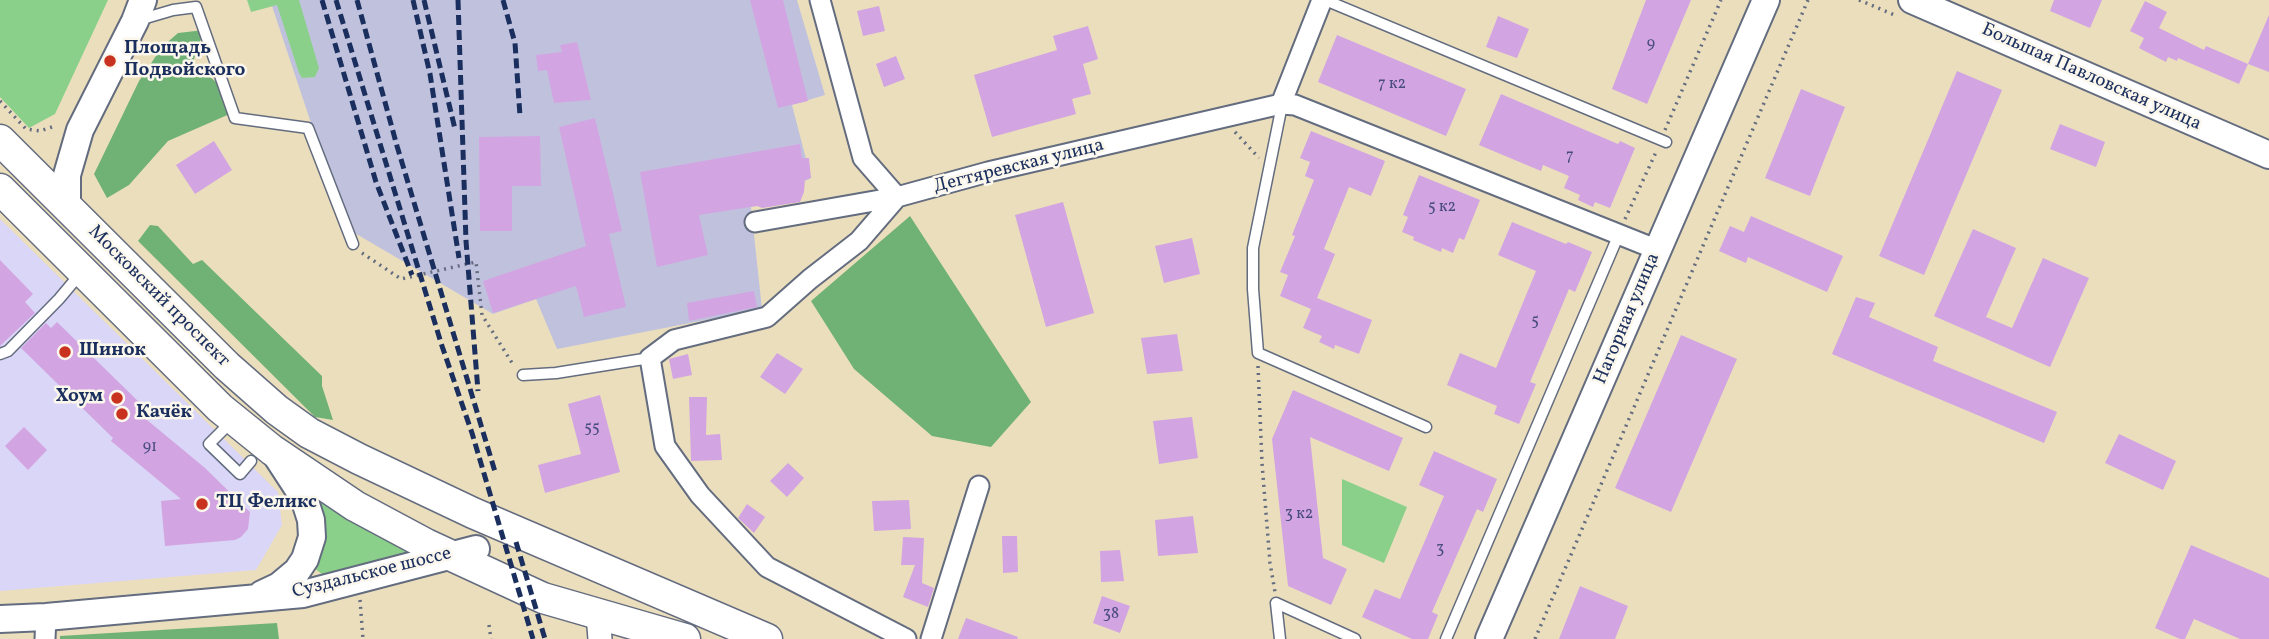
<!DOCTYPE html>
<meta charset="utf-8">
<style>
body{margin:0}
canvas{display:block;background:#ebdebc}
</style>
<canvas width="2269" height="639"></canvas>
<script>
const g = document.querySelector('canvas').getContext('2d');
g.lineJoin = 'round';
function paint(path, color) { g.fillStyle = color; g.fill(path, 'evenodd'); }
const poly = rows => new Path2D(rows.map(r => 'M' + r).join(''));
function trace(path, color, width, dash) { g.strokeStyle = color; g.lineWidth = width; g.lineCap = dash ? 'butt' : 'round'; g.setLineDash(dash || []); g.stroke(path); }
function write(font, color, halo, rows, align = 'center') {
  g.font = font + ' Vollkorn,serif'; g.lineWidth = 5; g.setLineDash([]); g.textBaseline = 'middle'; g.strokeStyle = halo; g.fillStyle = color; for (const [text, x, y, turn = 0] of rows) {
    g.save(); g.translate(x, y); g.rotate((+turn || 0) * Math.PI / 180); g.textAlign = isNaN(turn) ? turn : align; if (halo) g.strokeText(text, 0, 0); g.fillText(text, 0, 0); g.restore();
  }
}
const built = poly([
 [0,219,278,492,282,525,256,570,0,591]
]);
const industrial = poly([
 [270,0,797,0,825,95,792,105,811,178,751,207,762,309,557,349,536,299,493,314,346,228]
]);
const green = poly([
 [0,0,108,0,55,114,29,128,0,97],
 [247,0,299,0,319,68,315,77,302,78,299,73,277,5,251,12],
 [1342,479,1407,507,1384,563,1342,545],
 [311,496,340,513,415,551,327,578,314,568]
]);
const forest = poly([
 [204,30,193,62,217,83,232,113,168,141,129,185,107,198,94,174,139,81,162,47,178,33],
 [910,216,1031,402,991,447,932,436,854,369,811,301],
 [150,225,158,226,193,264,202,260,322,376,322,386,333,420,315,417,138,241],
 [277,623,279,639,60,639,60,636]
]);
const building = poly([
 [750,0,783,0,808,101,778,108],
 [1646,0,1691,0,1647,104,1612,89],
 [2054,0,2102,0,2090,28,2050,11],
 [2145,1,2167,12,2159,28,2204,50,2206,46,2248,64,2239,84,2178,58,2177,61,2168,57,2166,62,2139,48,2144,38,2130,31],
 [879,6,885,31,863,36,857,11],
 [2269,15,2269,72,2248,64],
 [1498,16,1529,29,1517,58,1486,47],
 [1088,26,1098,59,1083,64,1091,94,1072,99,1076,114,992,137,974,75,1057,50,1053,36],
 [1337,35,1466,89,1446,136,1318,82],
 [577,42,591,100,554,103,547,70,538,71,536,55,562,52,560,45],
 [896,56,905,79,884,87,876,64],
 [1957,71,2002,90,1924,275,1879,256],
 [1801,89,1845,107,1810,196,1765,178],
 [1501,94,1618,144,1620,141,1635,148,1610,208,1595,202,1593,207,1578,200,1580,195,1564,188,1569,176,1543,165,1541,171,1479,145],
 [595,118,622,231,609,234,626,307,584,317,576,286,493,313,483,281,586,246,559,127],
 [2060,124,2105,142,2096,167,2050,149],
 [1311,131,1385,161,1371,196,1349,187,1324,249,1335,254,1317,298,1372,320,1359,354,1335,345,1334,349,1319,342,1322,336,1303,328,1311,309,1280,296,1288,275,1280,272,1295,236,1292,235,1314,180,1305,176,1310,162,1300,158],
 [540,136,541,186,512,186,512,231,480,231,479,137],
 [214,141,232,170,195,194,176,165],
 [800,144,802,158,809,158,811,178,805,180,804,192,800,202,762,208,757,206,699,215,708,255,657,267,640,172],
 [1419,175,1480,200,1464,240,1459,238,1453,253,1442,248,1441,252,1413,240,1414,237,1402,232,1408,217,1403,215],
 [1063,202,1094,313,1046,327,1015,215],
 [1751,216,1843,256,1827,292,1748,257,1746,263,1719,251,1730,226,1744,232],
 [1512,222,1566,244,1568,242,1592,252,1575,292,1569,289,1530,382,1536,384,1519,424,1494,414,1497,406,1447,385,1460,353,1496,368,1536,271,1498,255],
 [1973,229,2016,248,1986,317,2012,328,2043,258,2089,278,2050,367,1934,316],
 [1192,238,1200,274,1164,283,1155,246],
 [0,260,33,294,25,302,35,313,0,346],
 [754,291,757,307,689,321,687,303],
 [1856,297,1875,303,1869,317,1938,347,1933,361,2057,412,2044,443,1832,354],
 [57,322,141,404,135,410,205,468,250,512,248,529,241,537,235,540,165,546,161,501,181,499,111,441,113,438,21,348,46,323,51,328],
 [1177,334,1183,371,1147,374,1141,338],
 [1681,335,1737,359,1671,512,1615,488],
 [777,353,803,369,785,394,760,377],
 [688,354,692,375,673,379,669,359],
 [1293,390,1403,438,1389,471,1310,437,1323,558,1347,569,1331,605,1288,586,1272,439],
 [600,395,620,472,545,493,538,465,581,454,568,404],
 [689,397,707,397,706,435,720,434,722,460,691,461],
 [1192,417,1198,458,1159,464,1153,421],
 [24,427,47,450,28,470,5,446],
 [2119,434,2176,461,2163,490,2105,463],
 [1434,451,1497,479,1483,512,1477,509,1432,612,1438,615,1428,639,1412,639,1362,617,1375,589,1400,599,1444,496,1419,485],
 [788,463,804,478,787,497,770,481],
 [909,500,911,529,874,531,872,501],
 [747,504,765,517,754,533,738,518],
 [1193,516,1198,553,1158,556,1155,520],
 [1002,536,1017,536,1018,572,1003,573],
 [903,537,924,538,922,583,934,588,928,607,903,597,915,565,901,565],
 [2191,545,2269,578,2269,639,2240,639,2194,619,2185,639,2180,639,2155,628],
 [1120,550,1124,581,1101,582,1100,551],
 [1580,586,1628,606,1615,639,1559,639],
 [1102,596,1130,606,1120,633,1093,623],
 [966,618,1018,637,1017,639,958,639]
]);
const path = poly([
 [1859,0,1897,16],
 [0,101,26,129,40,131,52,127],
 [1665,130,1721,0],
 [1235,132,1259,158],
 [1625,219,1657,150],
 [362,253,401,279,476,262,482,315,514,366],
 [1258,366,1262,463,1270,563,1275,592],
 [360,600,363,639],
 [489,625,491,639],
 [1535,639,1808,0]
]);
const service = poly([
 [1325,0,1666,142],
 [139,20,173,10,196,7,235,118,308,128,353,244],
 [1282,105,1253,248,1253,289,1258,353,1426,427],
 [0,354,8,351,59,299,80,274],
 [523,375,556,373,650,358],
 [231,422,209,444,240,474,251,461],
 [1276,603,1355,639],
 [1276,603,1280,639],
 [1446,639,1619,234]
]);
const minor = poly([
 [820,0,863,158,897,197,859,241,810,279,767,317,674,340,650,358,665,446,700,495,767,567,906,639],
 [1281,104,1322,0],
 [755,222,897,197,988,172,1281,104,1295,105,1658,250],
 [45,639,46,617],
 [931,639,979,486]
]);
const tertiary = poly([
 [598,614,600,639]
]);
const secondary = poly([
 [1912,0,2269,155],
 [67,208,67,175,80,130,135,21,143,0],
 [262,594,279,586,297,571,305,559,312,537,311,520,304,498,276,455],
 [0,619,46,617,303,594,476,549],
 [1489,639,1766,0]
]);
const primary = poly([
 [0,140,227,366,277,410,309,433,359,459,473,513,767,639],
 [0,189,220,408,272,450,355,506,426,544,543,598,685,639]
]);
const rail = poly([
 [322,0,376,182,412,275],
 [336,0,442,346,472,433,533,639],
 [357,0,397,146,496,475],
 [413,0,430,74,459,258],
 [424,0,455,129],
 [458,0,466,241,478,391],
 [503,0,515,43,520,116],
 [516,542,545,639]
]);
const markers = [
 [110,61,7,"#c8321e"],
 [65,352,7,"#c8321e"],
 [117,398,7,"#c8321e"],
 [122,414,7,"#c8321e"],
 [202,504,7,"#c8321e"]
];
const numberNames = [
 ["9",1651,45],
 ["7 к2",1392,85],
 ["7",1570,157],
 ["5 к2",1442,208],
 ["5",1535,322],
 ["55",592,429],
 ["91",150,448],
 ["3 к2",1299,515],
 ["3",1440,550],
 ["38",1111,615]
];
const poiNames = [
 ["Площадь",124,50],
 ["Подвойского",124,72],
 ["Шинок",79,352],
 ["Хоум",103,398,"right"],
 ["Качёк",136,414],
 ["ТЦ Феликс",216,504]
];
const streetNames = [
 ["Большая Павловская улица",2091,78,24],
 ["Дегтяревская улица",1019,167,-14],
 ["Московский проспект",158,297,45],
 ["Нагорная улица",1628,319,-67],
 ["Суздальское шоссе",372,574,-14]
];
paint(built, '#dad6f7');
paint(industrial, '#c0c2dd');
paint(green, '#8bd08a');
paint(forest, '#70b276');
paint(building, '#d2a5e2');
trace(service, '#646c7f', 13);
trace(minor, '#646c7f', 23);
trace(tertiary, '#646c7f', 26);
trace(secondary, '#646c7f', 30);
trace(primary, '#646c7f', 33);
trace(path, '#646c7f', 3.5, [2, 5]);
trace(service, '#fff', 10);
trace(minor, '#fff', 19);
trace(tertiary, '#fff', 23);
trace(secondary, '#fff', 26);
trace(primary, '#fff', 30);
trace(rail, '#1b2f5e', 5, [10, 5]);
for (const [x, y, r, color] of markers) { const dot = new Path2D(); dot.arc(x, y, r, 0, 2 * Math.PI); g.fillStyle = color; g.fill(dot); trace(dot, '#fbf7ec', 2.5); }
write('16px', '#494c7f', null, numberNames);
write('bold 19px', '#1b2f5e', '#fbf7ec', poiNames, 'left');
write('19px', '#1b2f5e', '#fbf7ec', streetNames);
</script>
